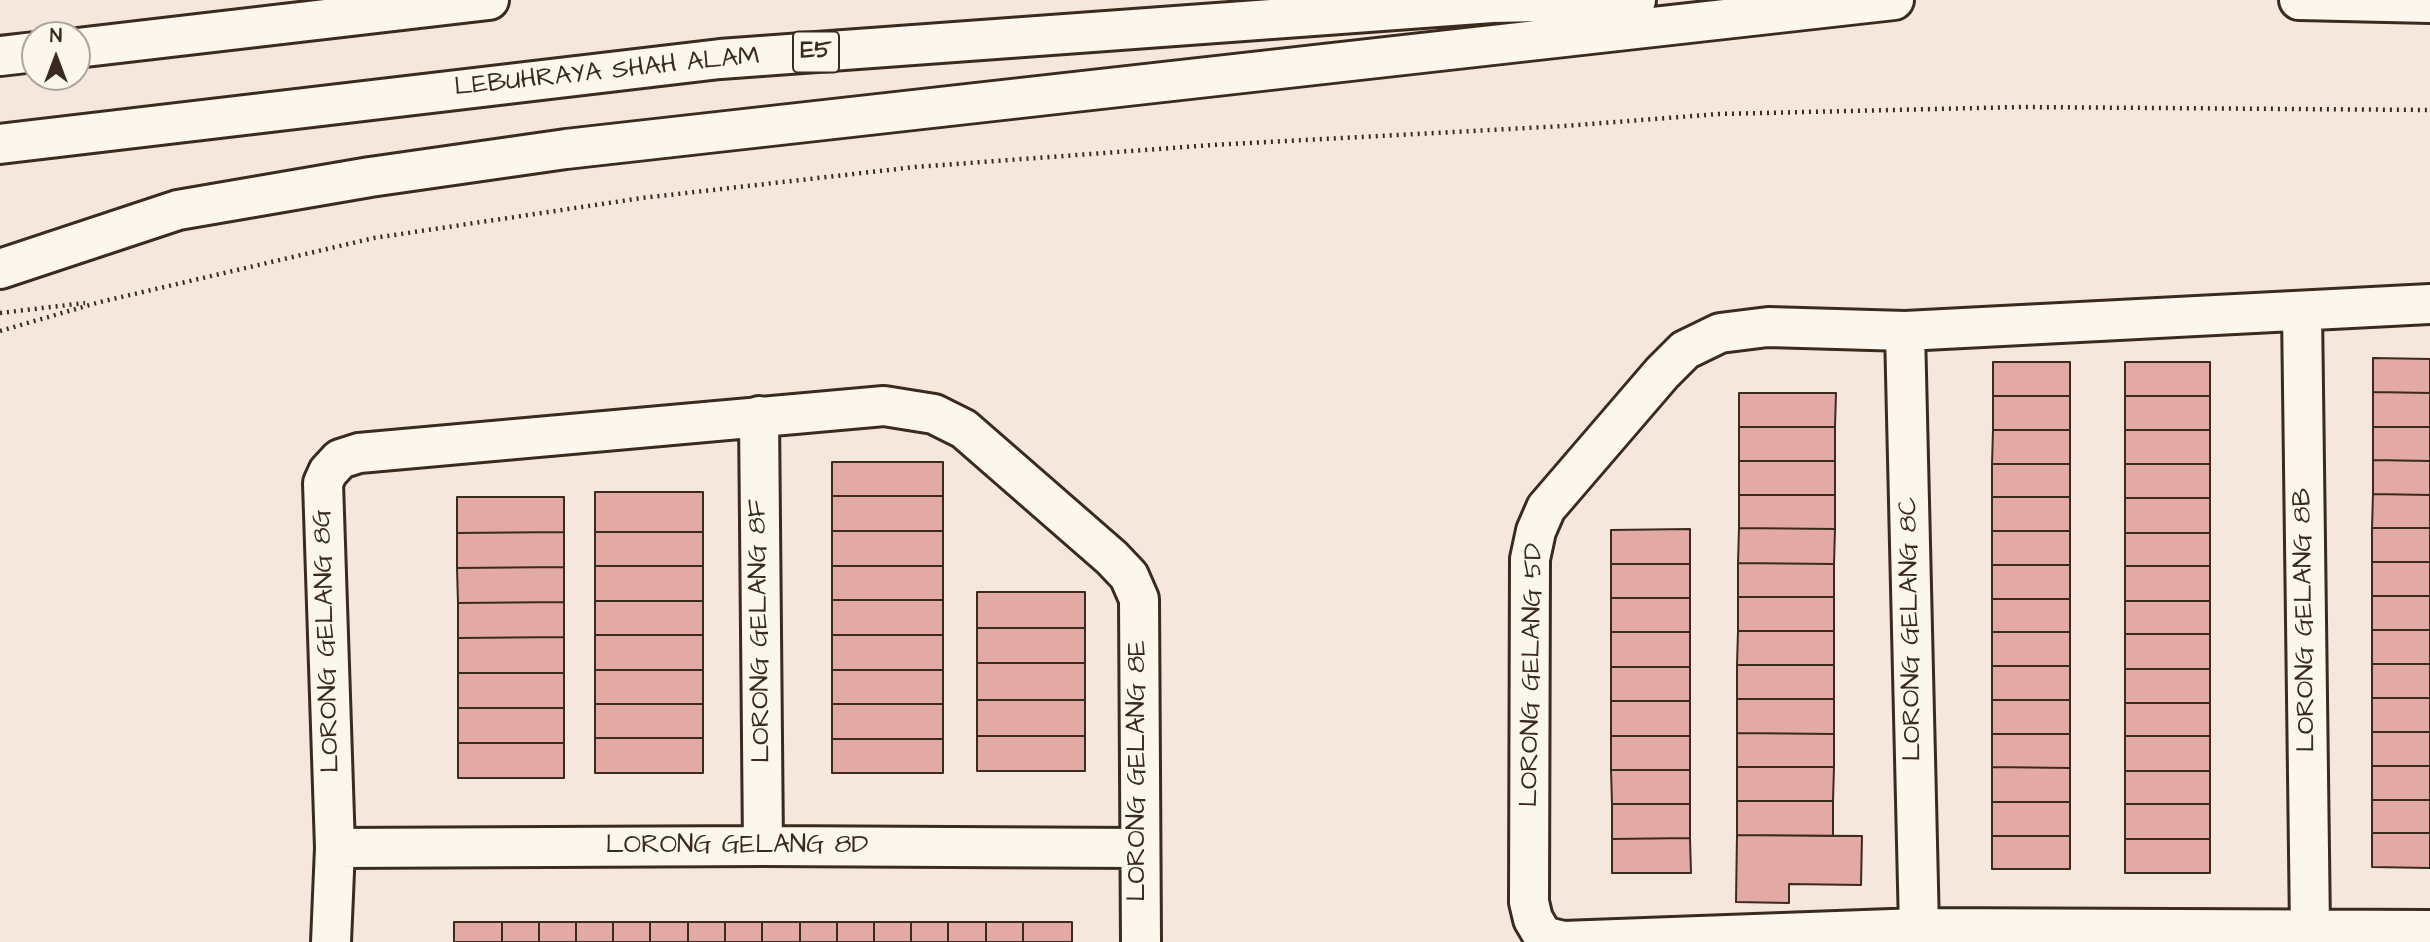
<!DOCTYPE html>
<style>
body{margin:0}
#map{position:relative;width:2430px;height:942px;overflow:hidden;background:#f6e7de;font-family:"Architects Daughter",sans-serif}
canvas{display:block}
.north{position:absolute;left:21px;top:21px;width:70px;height:70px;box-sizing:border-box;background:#fbf7ec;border:2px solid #aea59a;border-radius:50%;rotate:0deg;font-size:19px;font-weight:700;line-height:28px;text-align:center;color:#3b2a1e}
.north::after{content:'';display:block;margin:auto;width:24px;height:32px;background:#3b2a1e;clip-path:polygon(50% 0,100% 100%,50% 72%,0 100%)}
</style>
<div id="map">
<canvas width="2430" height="942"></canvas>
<div class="north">N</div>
</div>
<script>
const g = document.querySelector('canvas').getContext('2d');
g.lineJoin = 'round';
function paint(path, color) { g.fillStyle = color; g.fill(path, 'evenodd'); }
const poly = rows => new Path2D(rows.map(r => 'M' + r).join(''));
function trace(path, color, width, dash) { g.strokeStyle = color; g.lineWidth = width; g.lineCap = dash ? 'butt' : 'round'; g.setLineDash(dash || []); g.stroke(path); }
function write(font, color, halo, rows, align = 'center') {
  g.font = font + ' "Architects Daughter",sans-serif'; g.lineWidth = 6; g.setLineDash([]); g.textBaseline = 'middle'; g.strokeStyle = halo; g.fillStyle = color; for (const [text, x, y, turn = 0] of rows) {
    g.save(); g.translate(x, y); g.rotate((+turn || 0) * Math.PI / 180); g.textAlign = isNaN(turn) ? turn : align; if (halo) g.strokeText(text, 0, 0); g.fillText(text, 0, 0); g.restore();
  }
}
const building = poly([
 [2373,358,2430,359,2430,393,2373,392,2373,358],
 [1993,362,2070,362,2070,396,1993,396,1993,362],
 [2125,362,2210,362,2210,396,2125,396,2125,362],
 [2373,392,2430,393,2430,427,2373,427,2373,392],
 [1739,393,1836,393,1835,427,1739,427,1739,393],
 [1993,396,2070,396,2070,430,1993,430,1993,396],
 [2125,396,2210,396,2210,430,2125,430,2125,396],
 [1739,427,1835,427,1835,461,1739,461,1739,427],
 [2373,427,2430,427,2430,461,2373,460,2373,427],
 [1993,430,2070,430,2070,464,1992,464,1993,430],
 [2125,430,2210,430,2210,464,2125,464,2125,430],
 [2373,460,2430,461,2430,495,2373,494,2373,460],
 [1739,461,1835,461,1835,495,1739,495,1739,461],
 [832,462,943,462,943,496,832,496,832,462],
 [1992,464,2070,464,2070,497,1992,497,1992,464],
 [2125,464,2210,464,2210,498,2125,498,2125,464],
 [595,492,703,492,703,532,595,532,595,492],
 [2373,494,2430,495,2430,528,2372,528,2373,494],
 [1739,495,1835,495,1835,529,1739,528,1739,495],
 [832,496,943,496,943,531,832,531,832,496],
 [457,497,564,497,564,532,457,533,457,497],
 [1992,497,2070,497,2070,531,1992,531,1992,497],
 [2125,498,2210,498,2210,533,2125,533,2125,498],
 [1739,528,1835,529,1834,564,1738,563,1739,528],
 [2372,528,2430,528,2430,562,2372,562,2372,528],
 [1690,529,1690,564,1611,564,1611,530,1690,529],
 [832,531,943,531,943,566,832,566,832,531],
 [1992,531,2070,531,2070,565,1992,565,1992,531],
 [564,532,564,567,457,568,457,533,564,532],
 [595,532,703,532,703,566,595,566,595,532],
 [2125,533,2210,533,2210,566,2125,566,2125,533],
 [2372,562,2430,562,2430,596,2372,596,2372,562],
 [1738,563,1834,564,1834,597,1738,597,1738,563],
 [1611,564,1690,564,1690,598,1611,598,1611,564],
 [1992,565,2070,565,2070,599,1992,599,1992,565],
 [595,566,703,566,703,601,595,601,595,566],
 [832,566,943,566,943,600,832,600,832,566],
 [2125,566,2210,566,2210,601,2125,601,2125,566],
 [564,567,564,602,458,603,457,568,564,567],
 [977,592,1085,592,1085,628,977,628,977,592],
 [2372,596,2430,596,2430,630,2372,630,2372,596],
 [1738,597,1834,597,1834,631,1738,631,1738,597],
 [1611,598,1690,598,1690,632,1611,632,1611,598],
 [1992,599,2070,599,2070,632,1992,632,1992,599],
 [832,600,943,600,943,635,832,635,832,600],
 [595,601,703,601,703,635,595,635,595,601],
 [2125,601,2210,601,2210,634,2125,634,2125,601],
 [564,602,564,637,458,638,458,603,564,602],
 [977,628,1085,628,1085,663,977,663,977,628],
 [2372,630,2430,630,2430,664,2372,664,2372,630],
 [1738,631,1834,631,1834,665,1737,665,1738,631],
 [1611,632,1690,632,1690,667,1611,667,1611,632],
 [1992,632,2070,632,2070,666,1992,666,1992,632],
 [2125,634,2210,634,2210,669,2125,669,2125,634],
 [595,635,703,635,703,670,595,670,595,635],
 [832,635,943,635,943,670,832,670,832,635],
 [564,637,564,673,458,673,458,638,564,637],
 [977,663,1085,663,1085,700,977,700,977,663],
 [2372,664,2430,664,2430,698,2372,698,2372,664],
 [1737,665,1834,665,1834,699,1737,699,1737,665],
 [1992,666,2070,666,2070,700,1992,700,1992,666],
 [1611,667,1690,667,1690,701,1611,701,1611,667],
 [2125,669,2210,669,2210,703,2125,703,2125,669],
 [595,670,703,670,703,704,595,704,595,670],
 [832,670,943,670,943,704,832,704,832,670],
 [458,673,564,673,564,708,458,708,458,673],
 [2372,698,2430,698,2430,732,2372,732,2372,698],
 [1737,699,1834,699,1834,734,1737,733,1737,699],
 [977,700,1085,700,1085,736,977,736,977,700],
 [1992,700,2070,700,2070,734,1992,734,1992,700],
 [1611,701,1690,701,1690,736,1611,736,1611,701],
 [2125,703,2210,703,2210,736,2125,736,2125,703],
 [595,704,703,704,703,738,595,738,595,704],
 [832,704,943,704,943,739,832,739,832,704],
 [458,708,564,708,564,743,458,743,458,708],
 [2372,732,2430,732,2430,766,2372,766,2372,732],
 [1737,733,1834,734,1834,767,1737,767,1737,733],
 [1992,734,2070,734,2070,768,1992,767,1992,734],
 [977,736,1085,736,1085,771,977,771,977,736],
 [1611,736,1690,736,1690,770,1611,770,1611,736],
 [2125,736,2210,736,2210,771,2125,771,2125,736],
 [595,738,703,738,703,773,595,773,595,738],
 [832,739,943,739,943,773,832,773,832,739],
 [458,743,564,743,564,778,458,778,458,743],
 [2372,766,2430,766,2430,800,2372,800,2372,766],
 [1737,767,1834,767,1833,801,1737,801,1737,767],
 [1992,767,2070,768,2070,802,1992,802,1992,767],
 [1611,770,1690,770,1690,804,1612,804,1611,770],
 [2125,771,2210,771,2210,804,2125,804,2125,771],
 [2372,800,2430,800,2430,833,2372,833,2372,800],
 [1737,801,1833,801,1833,836,1737,835,1737,801],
 [1992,802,2070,802,2070,836,1992,836,1992,802],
 [1612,804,1690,804,1690,838,1612,839,1612,804],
 [2125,804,2210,804,2210,839,2125,839,2125,804],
 [2372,833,2430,833,2430,868,2372,867,2372,833],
 [1737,835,1862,836,1861,885,1789,884,1789,903,1736,902,1737,835],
 [1992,836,2070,836,2070,869,1992,869,1992,836],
 [1690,838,1691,873,1612,873,1612,839,1690,838],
 [2125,839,2210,839,2210,873,2125,873,2125,839],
 [454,922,502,922,502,942,454,942,454,922],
 [502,922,539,922,539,942,502,942,502,922],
 [539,922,576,922,576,942,539,942,539,922],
 [576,922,613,922,613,942,576,942,576,922],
 [613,922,650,922,650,942,613,942,613,922],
 [650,922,688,922,688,942,650,942,650,922],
 [688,922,725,922,725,942,688,942,688,922],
 [725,922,762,922,762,942,725,942,725,922],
 [762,922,800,922,800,942,762,942,762,922],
 [800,922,837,922,837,942,800,942,800,922],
 [837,922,874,922,874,942,837,942,837,922],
 [874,922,911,922,911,942,874,942,874,922],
 [911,922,948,922,948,942,911,942,911,922],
 [948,922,986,922,986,942,948,942,948,922],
 [986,922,1023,922,1023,942,986,942,986,922],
 [1023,922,1072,922,1072,942,1023,942,1023,922]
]);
const path = poly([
 [0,313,85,303],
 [0,331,100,302,374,238,642,198,915,167,1212,145,1564,126,1719,114,2021,107,2430,110]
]);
const minor = poly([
 [2430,304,1905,331,1768,327,1720,333,1685,350,1662,373,1546,508,1536,531,1530,559,1529,902,1533,919,1543,936,1563,941,1919,928,2430,930],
 [2302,311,2310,929],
 [1905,331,1919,928],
 [759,416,763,846],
 [335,848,763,846,1139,848],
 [331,942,335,848,323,483,328,472,340,459,359,453,884,406,934,414,964,429,1112,558,1129,576,1139,599,1141,942]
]);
const highway = poly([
 [2299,0,2430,3],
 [77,48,489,0],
 [0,56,35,52],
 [0,144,720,59,1492,3,1636,0],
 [0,269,178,210,370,177,566,149,1894,0]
]);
const shields = [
 [816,52,46]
];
const shieldNames = [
 ["E5",816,52]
];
const streetNames = [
 ["LEBUHRAYA SHAH ALAM",607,73,-6],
 ["LORONG GELANG 8B",2306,620,-91],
 ["LORONG GELANG 8C",1912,629,-91],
 ["LORONG GELANG 8F",761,631,-91],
 ["LORONG GELANG 8G",328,641,-92],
 ["LORONG GELANG 5D",1533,675,-89],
 ["LORONG GELANG 8E",1139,771,-90],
 ["LORONG GELANG 8D",737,847]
];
paint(building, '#e3a9a4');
trace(building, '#3b2a1e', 2);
trace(minor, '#3b2a1e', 44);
trace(highway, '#3b2a1e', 44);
trace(path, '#3b2a1e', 4.5, [2, 5]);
trace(minor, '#fbf7ec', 38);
trace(highway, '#fbf7ec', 38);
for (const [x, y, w] of shields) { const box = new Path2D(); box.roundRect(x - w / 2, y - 20.5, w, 41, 5); g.fillStyle = '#fbf7ec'; g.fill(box); trace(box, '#3b2a1e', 2); }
write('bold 24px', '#3b2a1e', null, shieldNames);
write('26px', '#3b2a1e', '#fbf7ec', streetNames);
</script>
